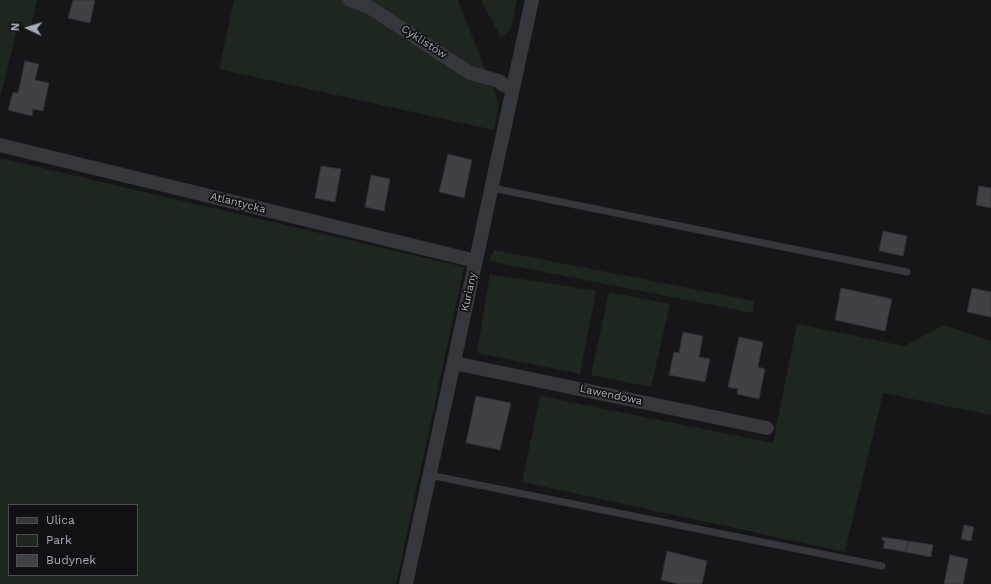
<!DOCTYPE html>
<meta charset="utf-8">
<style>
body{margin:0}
#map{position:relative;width:991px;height:584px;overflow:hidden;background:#161618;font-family:"Work Sans",sans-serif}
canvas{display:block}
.legend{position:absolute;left:8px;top:504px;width:130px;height:72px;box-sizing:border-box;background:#111113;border:1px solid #4d4e55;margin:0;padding:5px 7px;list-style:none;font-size:12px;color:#a7aab9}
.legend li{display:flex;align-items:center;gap:8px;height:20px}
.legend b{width:20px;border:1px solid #4d4e55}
.north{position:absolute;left:8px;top:8px;width:40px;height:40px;-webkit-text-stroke:3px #111113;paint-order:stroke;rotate:274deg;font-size:11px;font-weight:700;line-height:16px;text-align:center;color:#a7aab9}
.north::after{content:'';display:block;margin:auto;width:14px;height:18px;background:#a7aab9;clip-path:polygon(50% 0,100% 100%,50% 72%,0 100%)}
</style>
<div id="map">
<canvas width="991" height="584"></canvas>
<ul class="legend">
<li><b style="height:5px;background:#36373d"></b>Ulica</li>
<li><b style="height:11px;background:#1d261f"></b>Park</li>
<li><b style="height:11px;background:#404045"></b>Budynek</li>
</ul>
<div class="north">N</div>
</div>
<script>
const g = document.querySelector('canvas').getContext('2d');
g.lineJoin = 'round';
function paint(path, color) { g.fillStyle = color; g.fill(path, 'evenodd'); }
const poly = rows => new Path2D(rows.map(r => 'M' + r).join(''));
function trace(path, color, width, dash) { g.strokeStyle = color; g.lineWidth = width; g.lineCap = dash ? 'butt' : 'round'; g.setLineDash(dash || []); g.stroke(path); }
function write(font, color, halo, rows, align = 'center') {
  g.font = font + ' "Work Sans",sans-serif'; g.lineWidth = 3.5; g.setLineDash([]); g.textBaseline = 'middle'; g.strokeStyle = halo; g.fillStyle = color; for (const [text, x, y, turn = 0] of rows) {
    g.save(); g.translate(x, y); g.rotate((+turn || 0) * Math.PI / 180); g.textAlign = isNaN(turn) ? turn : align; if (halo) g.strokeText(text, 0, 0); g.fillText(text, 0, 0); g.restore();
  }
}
const green = poly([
 [0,0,37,0,31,27,18,25,0,99],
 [234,0,458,0,499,104,494,130,219,69],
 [481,0,517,0,511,28,501,38],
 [0,158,464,267,396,584,0,584],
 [9,505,137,505,137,575,9,575],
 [494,250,755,301,753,313,489,261],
 [490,274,596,291,580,374,477,353],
 [609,292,670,304,651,387,591,375],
 [797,324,904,346,944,325,991,341,991,415,883,393,845,552,522,482,540,396,773,443]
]);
const building = poly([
 [73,0,95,0,90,23,68,18,73,0],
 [25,61,39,64,35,80,49,83,43,111,33,109,32,116,8,110,13,92,18,93,25,61],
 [448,154,472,160,464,198,439,192,448,154],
 [321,166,341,169,335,202,315,198,321,166],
 [371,175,390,179,384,211,365,207,371,175],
 [979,186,991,188,991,208,976,205,979,186],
 [883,231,907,236,903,256,879,251,883,231],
 [841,288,892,299,885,331,835,320,841,288],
 [972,288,991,292,991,317,967,312,972,288],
 [683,332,703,336,699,357,710,359,705,382,669,375,674,352,679,353,683,332],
 [739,337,763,342,758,367,765,369,759,399,737,394,738,389,728,387,739,337],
 [476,396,511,403,500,450,466,443,476,396],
 [964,525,974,527,971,541,961,539,964,525],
 [882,537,908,541,906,552,883,548,885,541,882,540,882,537],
 [908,541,933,545,931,557,906,552,908,541],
 [667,551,707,561,702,584,679,584,661,580,667,551],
 [950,555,968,559,963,584,944,584,950,555]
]);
const lane = poly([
 [492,188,907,272],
 [429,475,882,566]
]);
const street = poly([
 [350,0,369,7,470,73,499,81,502,84,513,88],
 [0,145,476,261],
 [454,363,767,428],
 [406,584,532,0]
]);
const streetNames = [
 ["Cyklistów",424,42,33],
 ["Atlantycka",238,203,14],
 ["Kuriany",469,292,-78],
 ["Lawendowa",611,395,12]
];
paint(green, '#1d261f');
paint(building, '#404045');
trace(building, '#303034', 1);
trace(lane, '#36373d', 7);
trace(street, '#36373d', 14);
write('11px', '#a7aab9', '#111113', streetNames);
</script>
